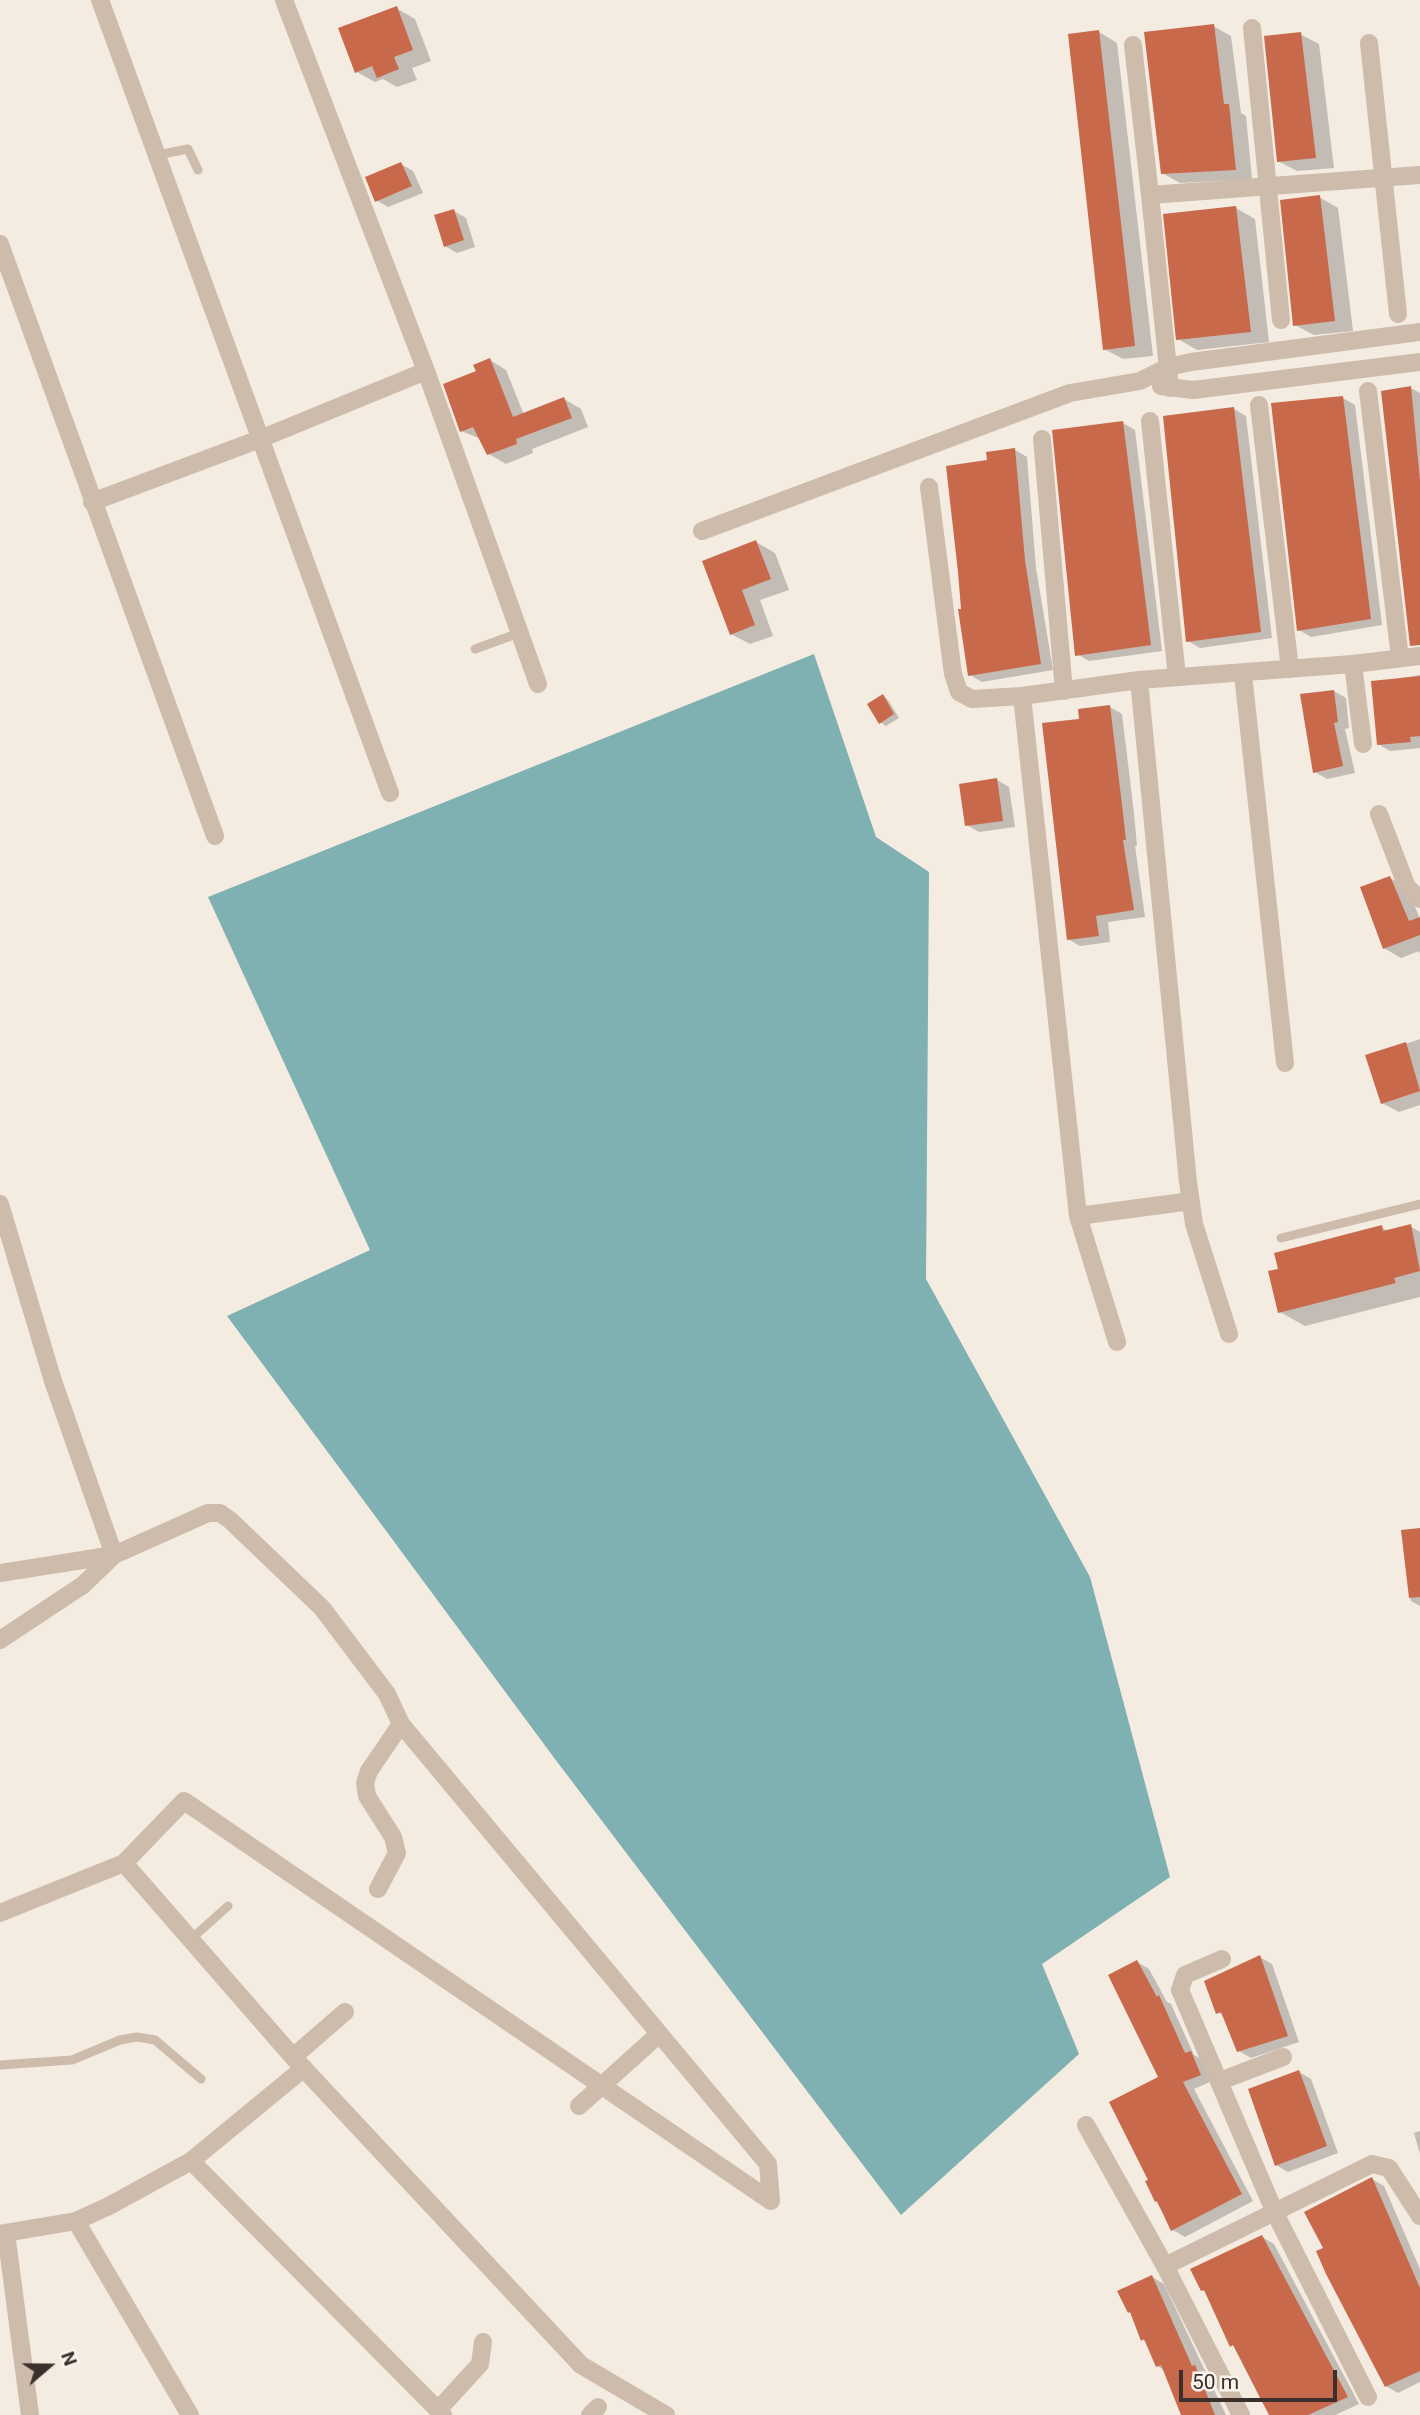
<!DOCTYPE html>
<style>
body{margin:0}
#map{position:relative;width:1420px;height:2415px;overflow:hidden;background:#f4ebe1;font-family:Roboto,sans-serif}
canvas{display:block}
.north{position:absolute;left:14px;top:2331px;width:70px;height:70px;-webkit-text-stroke:5px #fbf5ee;paint-order:stroke;rotate:70deg;font-size:19px;font-weight:700;line-height:28px;text-align:center;color:#3b302b}
.north::after{content:'';display:block;margin:auto;width:24px;height:32px;background:#3b302b;clip-path:polygon(50% 0,100% 100%,50% 72%,0 100%)}
.scale{position:absolute;left:1179px;top:2370px;width:158px;height:32px;box-sizing:border-box;border:4px solid #3b302b;border-top:0;padding-left:9px;font-size:21px;line-height:24px;white-space:nowrap;color:#3b302b;-webkit-text-stroke:5px #fbf5ee;paint-order:stroke}
</style>
<div id="map">
<canvas width="1420" height="2415"></canvas>
<div class="north">N</div>
<div class="scale">50 m</div>
</div>
<script>
const g = document.querySelector('canvas').getContext('2d');
g.lineJoin = 'round';
function paint(path, color) { g.fillStyle = color; g.fill(path, 'evenodd'); }
const poly = rows => new Path2D(rows.map(r => 'M' + r).join(''));
function trace(path, color, width, dash) { g.strokeStyle = color; g.lineWidth = width; g.lineCap = dash ? 'butt' : 'round'; g.setLineDash(dash || []); g.stroke(path); }
const water = poly([
 [814,654,876,837,929,872,926,1279,1090,1577,1170,1877,1042,1964,1079,2054,901,2215,555,1759,227,1316,370,1250,208,897]
]);
const shadow = poly([
 [396,8,415,19,431,61,412,68,417,80,397,87,383,79,375,82,357,72],
 [1213,26,1231,36,1241,113,1246,116,1252,179,1180,183,1162,173],
 [1099,32,1117,43,1153,356,1123,359,1104,349],
 [1300,34,1319,44,1334,168,1297,171,1278,161],
 [401,164,413,171,423,193,388,207,376,200],
 [1319,197,1338,208,1353,331,1314,335,1295,325],
 [1236,208,1255,219,1269,342,1197,350,1178,339],
 [454,211,466,218,475,247,457,253,445,246],
 [490,360,506,370,524,415,564,399,581,409,588,427,532,449,533,453,506,464,489,454,481,439,461,431],
 [1411,388,1420,393,1420,622],
 [1343,398,1355,405,1382,625,1311,637,1299,630],
 [1234,409,1246,416,1272,638,1200,648,1188,641],
 [1123,423,1135,430,1162,651,1089,661,1077,654],
 [1015,450,1027,457,1036,568,1053,670,982,682,970,675,989,461],
 [756,542,775,553,789,590,760,600,773,636,750,644,731,634,704,562],
 [1420,675,1420,748,1390,751,1378,744,1373,683],
 [1334,691,1346,698,1349,728,1345,729,1355,773,1327,779,1315,772],
 [883,696,888,700,899,718,886,726,880,722],
 [1110,707,1122,714,1134,813,1137,846,1135,846,1145,917,1108,922,1110,942,1080,946,1068,939,1081,720],
 [997,780,1009,787,1015,827,979,832,967,825],
 [1390,878,1407,887,1420,919,1420,954,1419,951,1401,958,1384,948],
 [1420,1039,1420,1105,1399,1112,1382,1103,1367,1057],
 [1410,1226,1420,1232,1420,1297,1305,1326,1280,1312,1381,1227,1389,1232],
 [1420,1530,1420,1606,1411,1601,1403,1532],
 [1260,1957,1272,1964,1299,2042,1251,2058,1239,2051,1225,2017,1218,2012],
 [1137,1962,1149,1969,1167,2002,1171,2004,1194,2055,1203,2060,1212,2081,1194,2089,1253,2201,1185,2237,1173,2230,1156,2201,1150,2180,1161,2078],
 [1299,2072,1311,2079,1338,2153,1288,2172,1276,2165],
 [1420,2131,1420,2154,1414,2133],
 [1372,2179,1384,2186,1420,2269,1420,2382,1398,2393,1386,2386,1325,2249],
 [1262,2237,1274,2244,1359,2404,1335,2415,1271,2415,1262,2402,1208,2293,1202,2290],
 [1152,2277,1164,2284,1226,2415,1187,2415,1166,2371,1157,2366,1148,2343,1142,2339,1133,2314,1129,2312]
]);
const building = poly([
 [397,6,413,50,394,57,399,69,377,78,372,66,355,73,338,28],
 [1214,24,1224,104,1229,104,1236,170,1161,174,1144,32],
 [1099,30,1135,346,1103,350,1068,34],
 [1301,32,1316,158,1277,162,1264,36],
 [401,162,412,186,375,202,365,177],
 [1320,195,1335,321,1293,326,1280,200],
 [1236,206,1251,332,1176,340,1163,214],
 [454,209,464,240,444,247,434,215],
 [490,358,513,417,564,397,572,418,516,439,517,444,487,455,473,427,460,432,443,384,476,371,473,365],
 [1411,386,1420,481,1420,645,1410,646,1381,391],
 [1343,396,1371,619,1297,631,1271,403],
 [1234,407,1261,632,1186,642,1163,416],
 [1123,421,1151,645,1075,656,1052,430],
 [1015,448,1025,560,1041,664,968,676,958,609,961,609,958,572,946,466,987,460,986,452],
 [756,540,771,579,742,590,755,625,730,635,702,561],
 [1420,676,1420,736,1410,737,1411,742,1377,745,1371,681],
 [1334,690,1338,722,1334,723,1343,766,1313,773,1300,694],
 [883,694,894,714,879,724,867,704],
 [1110,705,1122,805,1126,840,1123,840,1134,910,1096,916,1099,936,1067,940,1042,723,1079,719,1078,709],
 [997,778,1003,821,965,826,959,784],
 [1390,876,1409,921,1420,917,1420,935,1383,949,1360,887],
 [1406,1042,1420,1091,1381,1104,1365,1055],
 [1411,1224,1420,1271,1394,1278,1396,1283,1278,1313,1268,1271,1278,1269,1274,1253,1382,1225,1383,1231],
 [1420,1528,1420,1597,1409,1598,1401,1530],
 [1260,1955,1288,2036,1237,2052,1221,2012,1216,2014,1204,1981],
 [1137,1960,1157,1997,1159,1995,1185,2053,1191,2051,1201,2075,1183,2082,1242,2194,1171,2231,1157,2201,1155,2202,1145,2181,1148,2180,1109,2102,1158,2077,1108,1975],
 [1299,2070,1327,2146,1275,2166,1248,2089],
 [1372,2177,1420,2288,1420,2371,1385,2387,1326,2274,1316,2251,1323,2248,1304,2212],
 [1262,2235,1348,2397,1308,2415,1269,2415,1233,2345,1230,2347,1204,2290,1201,2291,1190,2269],
 [1152,2275,1192,2366,1195,2365,1215,2415,1181,2415,1161,2365,1156,2367,1144,2339,1141,2341,1130,2312,1128,2313,1117,2291]
]);
const lane = poly([
 [157,155,188,149,198,170],
 [475,649,519,633],
 [1281,1238,1420,1204],
 [190,1940,228,1906],
 [0,2065,72,2060,120,2040,137,2037,155,2040,201,2079]
]);
const street = poly([
 [100,0,390,793],
 [284,0,426,371,538,684],
 [1252,28,1281,320],
 [1369,43,1398,314],
 [1133,45,1150,195],
 [0,244,215,836],
 [1161,386,1193,390,1420,362],
 [1170,388,1150,195,1420,175],
 [1368,391,1400,658],
 [1259,405,1290,669],
 [1150,421,1177,677],
 [1042,439,1064,691],
 [929,487,953,674,959,692,972,699,1022,696,1139,680,1353,664,1420,656],
 [92,502,260,439,426,371],
 [702,531,1070,393,1140,381,1168,367,1191,362,1420,332],
 [1353,664,1363,744],
 [1243,674,1285,1063],
 [1139,680,1188,1182,1194,1224,1229,1334],
 [1022,696,1078,1216,1117,1342],
 [1379,814,1407,887,1420,899],
 [0,1204,53,1381,114,1555,83,1585,0,1640],
 [1078,1216,1191,1201],
 [0,1573,114,1555,208,1513,220,1513,230,1520,322,1608,387,1694,401,1724,768,2164,771,2201,184,1801,124,1863,0,1913],
 [124,1863,293,2057,581,2365,666,2415],
 [378,1889,397,1853,393,1837,367,1796,365,1783,369,1771,401,1724],
 [1222,1959,1185,1975,1180,1990,1275,2213,1368,2397],
 [293,2057,345,2012],
 [1220,2081,1283,2057],
 [579,2106,658,2035],
 [1086,2125,1165,2266,1241,2415],
 [191,2161,443,2415],
 [76,2221,190,2415],
 [6,2233,30,2415],
 [0,2234,76,2221,109,2206,191,2161,304,2068],
 [1165,2266,1372,2164,1389,2168,1420,2216],
 [438,2410,480,2364,483,2342],
 [590,2415,598,2407]
]);
paint(water, '#7fb0b2');
paint(shadow, '#0003');
paint(building, '#c8694b');
trace(lane, '#cdbbac', 9);
trace(street, '#cdbbac', 18);
</script>
